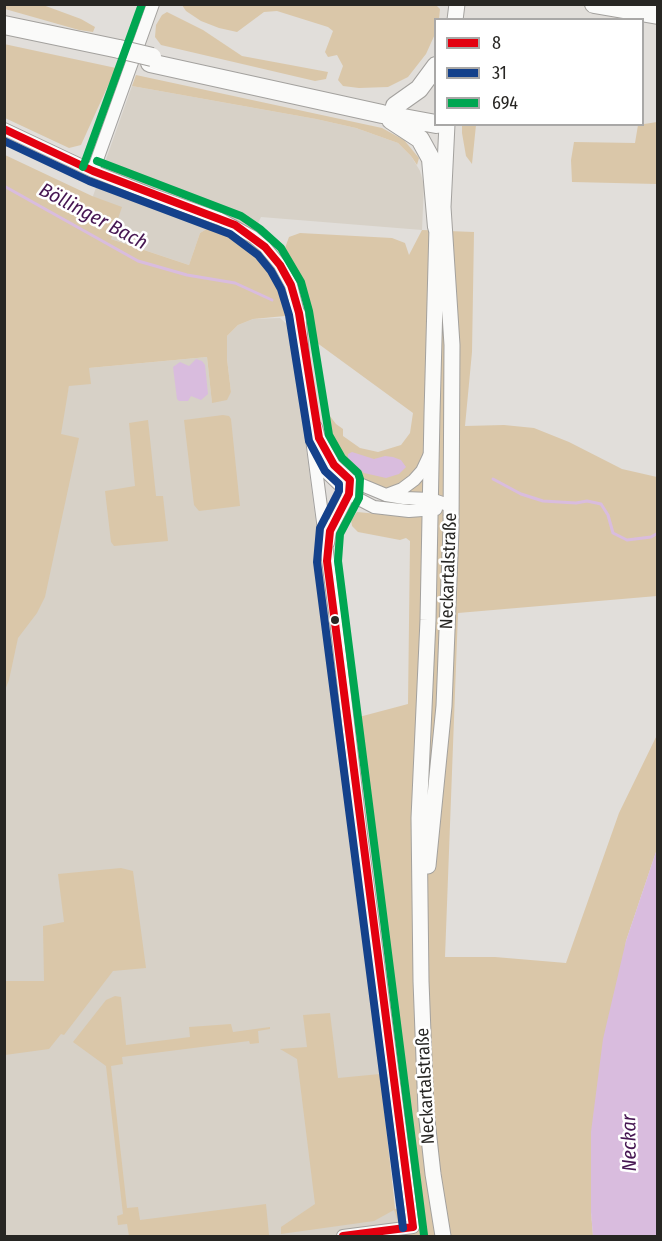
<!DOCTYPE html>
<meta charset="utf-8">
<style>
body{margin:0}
#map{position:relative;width:662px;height:1241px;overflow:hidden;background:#e1deda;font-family:"Fira Sans Condensed",sans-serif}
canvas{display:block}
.frame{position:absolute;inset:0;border:6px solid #272623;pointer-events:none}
.legend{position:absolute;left:434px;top:18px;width:210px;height:108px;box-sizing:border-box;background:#fff;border:2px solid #a9a8a7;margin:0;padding:8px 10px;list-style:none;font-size:18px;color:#272623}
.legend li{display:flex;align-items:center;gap:12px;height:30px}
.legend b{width:30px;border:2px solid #a9a8a7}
</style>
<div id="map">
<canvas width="662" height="1241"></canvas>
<div class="frame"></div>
<ul class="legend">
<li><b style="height:8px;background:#e3000f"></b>8</li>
<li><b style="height:8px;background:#14418b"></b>31</li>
<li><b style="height:8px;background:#00a651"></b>694</li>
</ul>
</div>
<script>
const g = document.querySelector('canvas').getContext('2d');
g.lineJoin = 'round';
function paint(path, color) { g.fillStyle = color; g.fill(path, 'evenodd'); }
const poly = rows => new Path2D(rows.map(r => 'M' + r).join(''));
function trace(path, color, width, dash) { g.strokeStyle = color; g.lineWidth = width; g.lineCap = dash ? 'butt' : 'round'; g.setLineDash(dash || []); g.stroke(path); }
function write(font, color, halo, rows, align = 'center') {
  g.font = font + ' "Fira Sans Condensed",sans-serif'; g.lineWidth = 5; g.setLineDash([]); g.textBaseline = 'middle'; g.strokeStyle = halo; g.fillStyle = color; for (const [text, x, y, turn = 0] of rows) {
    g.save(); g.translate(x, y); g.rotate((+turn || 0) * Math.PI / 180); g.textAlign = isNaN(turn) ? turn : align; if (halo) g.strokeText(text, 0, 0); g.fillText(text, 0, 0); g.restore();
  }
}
const built = poly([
 [132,86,316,119,356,128,398,143,411,156,420,171,424,185,422,230,261,217,249,242,210,227,200,233,189,265,111,239,93,196],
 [280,318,289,326,291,333,320,555,348,819,350,850,379,1058,395,1210,403,1236,5,1236,4,660,69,386,89,368,207,357,212,402,231,392,227,359,227,336,238,325,253,319]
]);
const green = poly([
 [5,4,43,5,81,19,95,27,93,32,79,30,5,9],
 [435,4,440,9,439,19,436,20,435,34,426,54,408,77,388,87,359,88,343,86,338,80,343,66,337,55,328,57,325,52,333,31,328,27,277,11,264,12,237,32,219,28,201,21,186,11,182,5],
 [167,12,203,30,242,56,328,72,326,79,315,81,161,45,155,37,156,25,162,15],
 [4,44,116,68,81,145,69,148,5,118],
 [136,75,382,128,404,140,419,158,417,165,411,156,398,143,356,128,316,119,132,86],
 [657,122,657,184,572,182,571,160,574,142,635,143,638,125],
 [462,125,476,125,472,164,466,156,462,133],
 [5,155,92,196,122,207,111,239,189,265,200,233,210,227,223,228,249,242,284,292,285,316,253,319,238,325,227,336,227,359,231,392,227,400,212,403,207,357,89,368,91,384,69,386,61,434,79,438,45,597,37,613,18,638,9,680,5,690],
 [422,230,474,232,472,352,465,426,504,425,534,428,569,442,622,469,657,477,657,596,458,613,445,957,495,957,566,963,619,813,657,735,657,849,626,941,591,1211,593,1236,403,1236,394,1210,374,1221,281,1234,281,1227,315,1204,297,1059,280,1049,307,1047,303,1015,330,1013,338,1078,380,1074,395,1209,419,1203,411,1126,402,1076,392,1000,359,717,408,704,410,541,406,538,400,540,358,532,352,526,351,520,357,512,410,517,411,495,368,483,352,474,341,464,343,460,330,439,323,407,336,424,343,429,343,436,360,448,378,452,401,445,410,433,413,413,309,337,301,285,288,259,285,248,289,237,300,233,392,238,405,243,409,255],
 [223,415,229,416,231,419,240,506,199,511,194,505,184,420],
 [148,420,156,496,163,496,168,541,114,546,111,542,105,491,135,486,129,423],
 [121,868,133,871,146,968,113,971,64,1035,61,1034,49,1049,5,1055,5,981,44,981,43,926,64,922,58,874],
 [115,996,121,997,126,1045,190,1037,189,1027,231,1024,233,1032,270,1027,270,1029,258,1031,259,1043,250,1044,249,1041,122,1057,123,1064,111,1066,127,1208,138,1207,140,1220,266,1204,269,1235,129,1236,127,1224,118,1225,117,1216,123,1214,106,1066,73,1042,106,1000]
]);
const water = poly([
 [196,359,202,361,205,365,208,394,201,400,191,396,188,401,179,401,177,399,173,367,180,362,189,366],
 [352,452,374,459,385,456,393,457,401,460,406,467,399,474,386,478,364,473,348,458,348,454],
 [657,849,657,1236,593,1236,591,1212,591,1132,603,1039,626,941]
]);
const stream = poly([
 [4,186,138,261,187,275,235,283,272,300],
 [493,479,521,494,543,501,576,503,587,501,601,504,608,515,613,533,627,540,651,537,658,533]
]);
const minor = poly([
 [4,129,93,171,153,195,220,219,253,237,265,247,280,265,291,285,300,321],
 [93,171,153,4],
 [299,313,308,409,336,620,361,834,413,1227,343,1236],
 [316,427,319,438,334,465,350,480,386,495,404,498,431,499,451,506],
 [316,456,327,473,349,494,374,507,409,511,436,509],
 [386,495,402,489,414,480,422,471,430,454],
 [328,543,330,531,349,494,351,487]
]);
const major = poly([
 [455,20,457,4],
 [441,216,437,227,432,414,428,620,419,818,421,981,426,1111,433,1174,443,1236],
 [428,866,444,706,451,530,452,345,443,207,447,124]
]);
const highway = poly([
 [594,4,658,15],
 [4,25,119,49],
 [150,63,382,114,436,124],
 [395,106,419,89,436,66],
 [391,120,420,139,431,159,437,227]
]);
const highwayBridge = poly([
 [119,49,152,57]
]);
const bus1 = poly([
 [4,129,93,171,235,225,265,247,280,265,291,285,299,313,319,438,334,465,350,480,349,494,330,531,327,561,413,1227],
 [343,1236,413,1227]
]);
const bus2 = poly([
 [4,141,89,181,230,234,258,255,271,271,281,289,289,315,309,441,325,471,339,484,339,491,320,528,317,562,403,1228]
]);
const bus3 = poly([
 [97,161,241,216,260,229,281,248,301,282,309,311,329,435,342,458,358,473,360,479,359,498,340,534,338,561,424,1235],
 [83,167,142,4]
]);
const markers = [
 [335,620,5,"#272623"]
];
const streetNames = [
 ["Neckartalstraße",449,571,-88],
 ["Neckartalstraße",426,1086,-93]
];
const waterNames = [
 ["Böllinger Bach",93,217,28],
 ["Neckar",630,1143,-91]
];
paint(built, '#d7d1c7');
paint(green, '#dac7a9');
paint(water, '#d9bcde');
trace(stream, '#d9bcde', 3);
trace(minor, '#a3a19e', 14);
trace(major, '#a3a19e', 17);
trace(highway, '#a3a19e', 20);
trace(minor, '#fafaf9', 12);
trace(major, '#fafaf9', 15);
trace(highway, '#fafaf9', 18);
trace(highwayBridge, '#a3a19e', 20, []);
trace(highwayBridge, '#fafaf9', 18);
trace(bus1, '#e3000f', 8);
trace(bus2, '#14418b', 8);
trace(bus3, '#00a651', 8);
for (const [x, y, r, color] of markers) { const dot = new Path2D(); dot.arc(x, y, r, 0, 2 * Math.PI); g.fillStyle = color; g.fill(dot); trace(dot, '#fff', 2); }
write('18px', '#272623', '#fff', streetNames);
write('italic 20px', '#461652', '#fff', waterNames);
</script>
